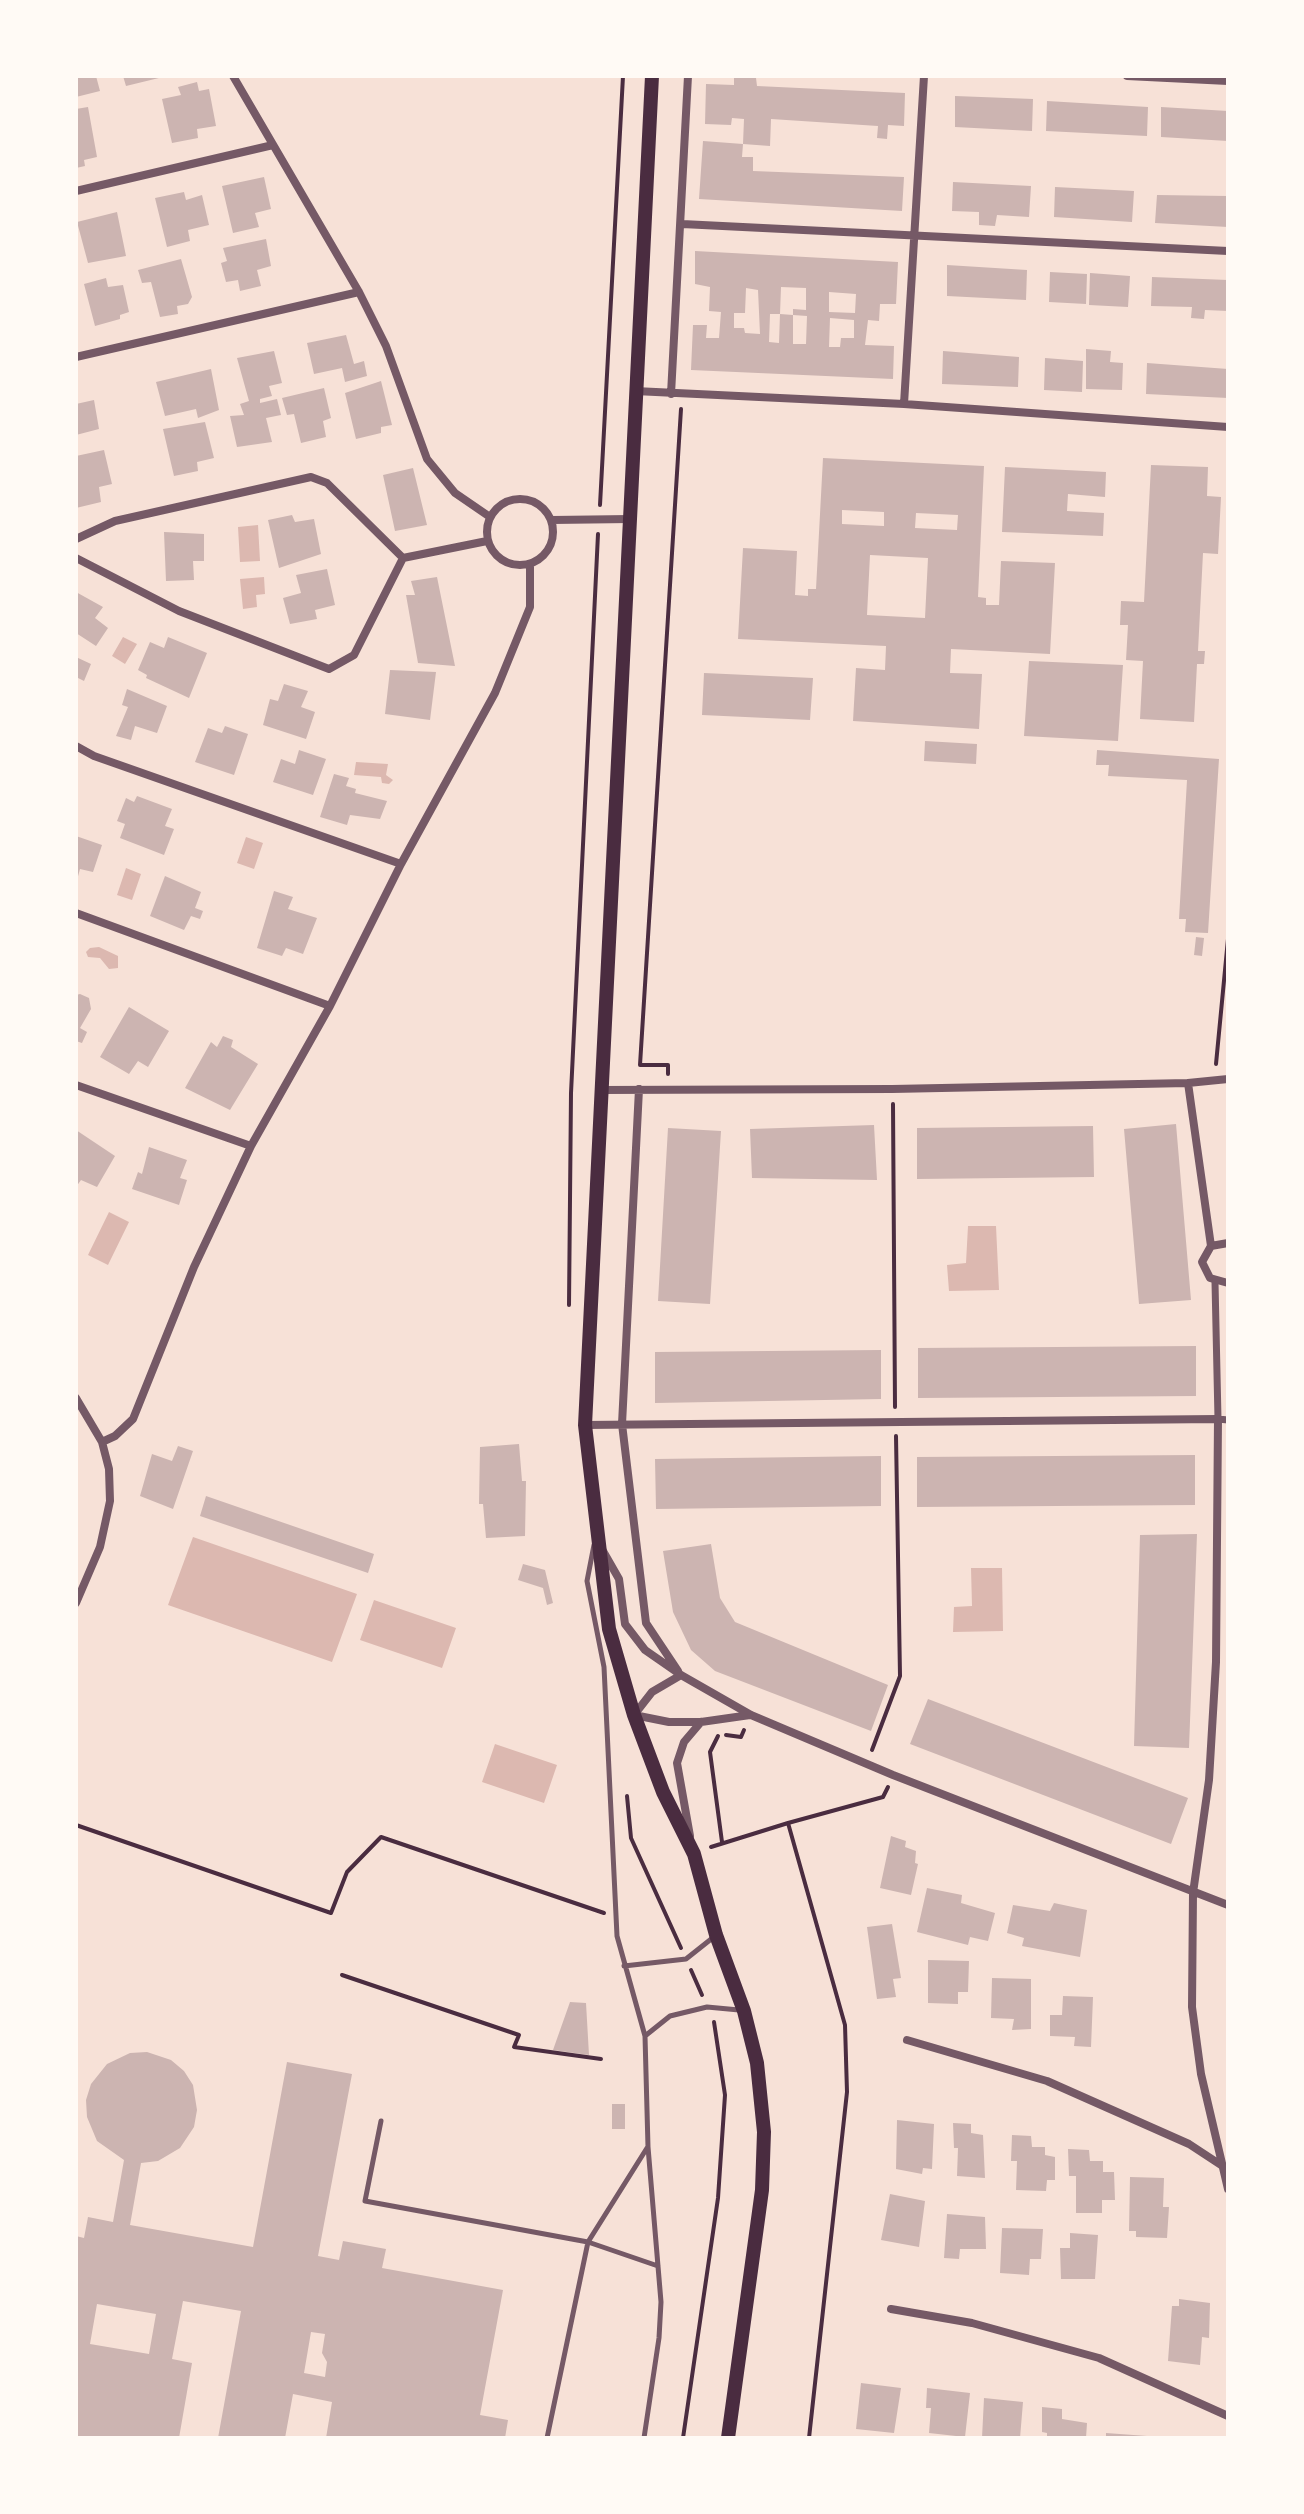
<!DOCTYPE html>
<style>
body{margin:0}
#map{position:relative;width:1304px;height:2514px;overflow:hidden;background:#f7e1d7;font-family:"Asap Condensed",sans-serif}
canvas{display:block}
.frame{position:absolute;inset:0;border:78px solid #fffaf5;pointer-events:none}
</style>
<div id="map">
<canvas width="1304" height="2514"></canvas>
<div class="frame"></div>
</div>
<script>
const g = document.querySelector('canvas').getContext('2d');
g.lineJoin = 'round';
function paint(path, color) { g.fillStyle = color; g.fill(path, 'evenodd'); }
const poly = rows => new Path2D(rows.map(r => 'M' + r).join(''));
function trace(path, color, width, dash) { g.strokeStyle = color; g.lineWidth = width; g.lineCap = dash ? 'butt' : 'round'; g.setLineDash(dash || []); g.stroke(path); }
const water = poly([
 [258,525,260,561,240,562,238,527],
 [264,577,265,594,256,595,257,607,243,609,240,579],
 [123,637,137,644,125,664,112,656],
 [356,762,388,764,386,775,393,780,389,784,382,783,381,777,354,775],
 [246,837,263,843,254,869,237,863],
 [126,868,141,874,132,900,117,895],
 [99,947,118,956,118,968,109,969,100,958,88,957,86,952,90,948],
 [109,1212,129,1222,108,1265,88,1255],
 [968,1226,996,1226,999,1290,949,1291,947,1265,966,1263],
 [193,1537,357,1594,332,1662,168,1605],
 [971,1568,1002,1568,1003,1631,953,1632,954,1607,972,1606],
 [374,1600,456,1628,442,1668,360,1640],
 [495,1744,557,1765,544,1803,482,1782]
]);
const building = poly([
 [76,76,96,76,100,91,76,97],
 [123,76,163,76,163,77,126,86],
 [734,78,756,78,757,86,905,93,904,126,888,125,887,139,877,138,878,126,771,119,770,146,743,144,742,157,753,157,753,171,904,177,902,211,699,199,703,141,743,144,744,119,732,118,731,125,705,124,706,84,734,85],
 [197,82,199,91,209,89,216,126,197,129,198,138,172,143,162,99,181,95,178,87],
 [955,96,1033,99,1032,131,955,127],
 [1047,101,1148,107,1147,136,1046,131],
 [88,107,97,157,84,160,85,166,76,168,76,109],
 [1161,107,1228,111,1228,141,1161,137],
 [264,177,271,209,255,213,259,227,233,233,222,186],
 [953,182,1031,186,1029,217,997,215,995,226,979,225,979,212,952,211],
 [1055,187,1134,191,1132,222,1054,217],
 [184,192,186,200,202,195,209,225,188,230,190,241,167,247,155,198],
 [1157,195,1228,196,1228,227,1155,223],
 [117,212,126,256,88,263,77,222],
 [266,239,271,266,257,270,261,286,240,291,238,280,226,282,221,263,227,261,223,248],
 [695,251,898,262,896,304,880,304,879,321,868,320,865,345,894,346,893,379,691,370,693,325,707,325,706,338,719,338,721,312,709,311,710,287,695,284],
 [781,287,806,288,806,310,793,309,793,315,807,316,806,344,793,344,793,315,780,314,779,343,769,342,770,314,780,314],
 [746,288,758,290,760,334,745,333,744,328,734,328,734,313,745,313],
 [829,292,856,294,855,313,829,312],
 [830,318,854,320,854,338,841,338,840,347,829,347],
 [181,259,192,297,188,304,177,306,178,314,160,317,151,282,142,283,138,270],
 [947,265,1027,270,1026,300,947,296],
 [1050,272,1087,274,1086,304,1049,302],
 [1090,273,1130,276,1128,307,1089,305],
 [1152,277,1228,280,1228,311,1205,310,1204,319,1191,318,1192,307,1151,306],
 [106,278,108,287,123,285,129,312,120,315,120,319,95,326,84,284],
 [346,335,354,364,364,361,367,376,345,382,342,368,314,374,307,343],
 [1086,349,1111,351,1110,362,1123,363,1122,390,1086,389],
 [274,351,282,383,269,386,272,396,260,399,260,403,277,399,281,415,266,418,272,442,237,447,230,416,244,415,240,404,249,401,237,358],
 [943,351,1019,357,1018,387,942,384],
 [1045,358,1083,361,1082,392,1044,390],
 [1147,363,1228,369,1228,398,1146,394],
 [211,369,219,410,198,418,196,409,165,416,156,382],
 [381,381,392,425,381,427,381,433,356,439,345,393],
 [324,388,331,418,323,421,326,437,301,443,294,414,287,415,282,398],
 [94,400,99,429,76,435,76,404],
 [205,422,214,458,197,462,198,471,174,476,163,429],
 [104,450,112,484,99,487,101,502,76,508,76,456],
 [823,458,984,466,978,597,986,598,986,605,999,605,1001,561,1055,563,1050,654,951,649,950,673,982,674,979,729,853,721,856,668,885,670,886,646,738,639,743,548,797,551,795,595,808,596,808,589,816,589],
 [842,510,884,512,884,526,842,524],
 [916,513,958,515,957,530,915,528],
 [870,555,928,558,925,618,867,615],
 [1151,465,1208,467,1207,496,1221,497,1218,554,1203,553,1198,651,1205,651,1204,664,1197,664,1194,722,1140,719,1143,661,1126,660,1128,625,1120,625,1121,601,1144,602],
 [1005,467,1106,472,1105,497,1068,494,1067,511,1104,513,1103,536,1002,532],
 [413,468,427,525,395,531,383,475],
 [292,515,295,522,314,519,321,554,279,568,268,520],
 [164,532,204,534,204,561,193,561,194,580,166,581],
 [327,569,335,605,315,610,317,619,290,624,283,598,301,593,296,575],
 [437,577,455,666,418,663,406,595,415,595,411,581],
 [76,592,103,607,95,618,108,628,96,646,76,633],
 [168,637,207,653,189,698,146,678,147,675,138,670,150,642,164,648],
 [76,657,91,664,84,681,76,677],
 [1029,661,1123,665,1118,741,1024,736],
 [390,670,436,672,430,720,385,714],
 [704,673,813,678,810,720,702,715],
 [284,684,308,691,301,707,315,712,306,739,263,725,270,699,278,701],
 [127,689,167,706,157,733,135,726,131,740,116,736,128,707,122,705],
 [225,726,248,734,234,775,195,762,208,728,222,733],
 [925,741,977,744,976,764,924,761],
 [299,750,326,759,313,795,273,782,281,759,295,764],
 [1097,750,1219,759,1208,933,1185,932,1186,919,1179,919,1187,780,1108,776,1109,765,1096,765],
 [334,774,349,778,346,786,356,789,355,793,387,801,380,819,350,815,347,825,320,817],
 [137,796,172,809,165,826,174,829,164,855,120,838,125,824,117,821,126,798,134,802],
 [76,836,102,845,93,872,80,869,77,880],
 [165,876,201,892,195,908,203,911,200,919,191,916,184,930,150,916],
 [274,891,293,897,288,909,317,918,303,954,286,948,282,956,257,948],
 [1196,937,1204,938,1202,956,1194,955],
 [80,994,89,998,91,1009,80,1028,87,1032,82,1043,76,1041,76,995],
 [129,1007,169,1031,148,1067,138,1061,129,1074,100,1057],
 [223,1036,233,1040,231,1047,258,1064,230,1110,185,1088,211,1042,217,1047],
 [1176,1124,1191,1300,1139,1304,1124,1129],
 [874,1125,877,1180,752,1178,750,1129],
 [1093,1126,1094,1177,917,1179,917,1128],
 [668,1128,721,1131,710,1304,658,1301],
 [76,1130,115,1156,97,1187,81,1180,76,1187],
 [149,1147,187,1160,180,1178,187,1180,179,1205,132,1189,138,1172,142,1174],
 [1196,1346,1196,1396,918,1398,918,1348],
 [881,1350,881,1399,655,1403,655,1352],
 [519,1444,522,1481,526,1481,525,1536,486,1538,483,1504,479,1504,480,1447],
 [178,1446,193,1451,173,1509,140,1496,152,1454,172,1461],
 [1195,1455,1195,1505,917,1507,917,1457],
 [881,1456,881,1506,656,1509,655,1459],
 [206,1496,374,1554,368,1573,200,1516],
 [1197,1534,1189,1748,1134,1746,1140,1535],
 [711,1544,720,1598,735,1622,888,1685,871,1731,715,1671,691,1650,673,1612,663,1551],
 [523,1564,545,1570,553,1603,547,1605,543,1588,518,1580],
 [928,1699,1188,1798,1171,1844,910,1744],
 [891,1836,906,1841,905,1847,916,1851,915,1863,918,1864,911,1895,880,1888],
 [927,1888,962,1895,961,1903,995,1913,988,1941,970,1937,968,1945,917,1932],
 [1054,1903,1087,1910,1080,1957,1022,1946,1024,1938,1007,1933,1013,1905,1050,1911],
 [892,1924,901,1978,893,1979,896,1997,877,1999,867,1927],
 [928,1960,969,1961,968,1992,958,1992,958,2004,928,2003],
 [992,1978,1031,1979,1031,2029,1012,2030,1014,2019,991,2018],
 [1063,1996,1093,1997,1091,2047,1074,2046,1075,2037,1050,2036,1050,2015,1062,2015],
 [570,2002,586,2003,589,2055,553,2050],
 [147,2052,171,2060,184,2071,193,2085,197,2110,194,2127,180,2148,158,2161,141,2163,130,2225,253,2247,287,2062,352,2074,318,2256,339,2260,343,2241,386,2249,382,2268,503,2290,480,2415,508,2420,505,2438,326,2438,332,2402,293,2394,285,2438,218,2438,241,2311,183,2301,172,2359,192,2363,179,2438,76,2438,76,2236,84,2238,88,2217,113,2222,124,2160,97,2141,87,2117,86,2100,91,2084,107,2064,130,2053],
 [97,2304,156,2314,149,2354,90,2344],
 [311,2332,325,2334,322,2353,327,2362,325,2377,304,2373],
 [612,2104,625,2104,625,2129,612,2129],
 [897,2120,934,2124,932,2169,923,2168,922,2174,896,2169],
 [953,2123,971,2124,971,2133,983,2135,985,2178,957,2176,958,2148,954,2148],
 [1012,2135,1031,2136,1032,2147,1045,2147,1045,2155,1055,2157,1055,2180,1047,2180,1046,2191,1016,2190,1017,2161,1011,2161],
 [1068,2149,1089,2150,1090,2161,1103,2161,1103,2172,1114,2172,1115,2200,1102,2200,1102,2213,1076,2213,1076,2176,1069,2176],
 [1130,2177,1164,2178,1163,2207,1169,2207,1167,2238,1136,2237,1136,2231,1129,2231],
 [890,2194,925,2201,919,2247,881,2240],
 [947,2214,985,2217,986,2249,960,2249,959,2259,944,2258],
 [1002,2228,1043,2229,1041,2259,1030,2259,1029,2275,1000,2273],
 [1070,2233,1098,2235,1095,2279,1061,2279,1060,2248,1070,2248],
 [1179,2299,1210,2303,1209,2338,1202,2337,1200,2365,1168,2361,1172,2306,1179,2306],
 [861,2383,901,2388,894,2433,856,2429],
 [927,2388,970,2393,965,2437,929,2433,931,2408,926,2408],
 [984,2398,1023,2402,1020,2438,982,2438],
 [1042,2407,1062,2409,1062,2419,1087,2423,1086,2438,1047,2438,1047,2433,1042,2432],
 [1106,2433,1147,2436,1147,2438,1106,2438]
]);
const path = poly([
 [600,505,623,76],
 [1216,1064,1228,939],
 [668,1074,668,1065,640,1065,681,409],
 [893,1104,895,1407],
 [569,1305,571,1093,598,534],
 [726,1735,741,1737,744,1730],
 [718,1736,710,1752,722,1842],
 [872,1750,900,1676,896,1436],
 [627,1796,631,1838,681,1948],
 [788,1823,883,1797,888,1787],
 [76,1825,331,1913,347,1872,381,1837,604,1913],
 [711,1847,788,1823,845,2025,847,2092,809,2438],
 [691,1970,702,1995],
 [342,1975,519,2035,514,2047,601,2059],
 [683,2438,718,2198,725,2095,714,2022]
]);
const service = poly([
 [594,1545,587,1581,604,1667,617,1936,645,2036,648,2147,661,2302,659,2338,644,2438],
 [624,1966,686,1959,715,1936],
 [645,2036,670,2016,707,2007,739,2010],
 [381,2121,365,2201,588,2242,658,2266],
 [547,2438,588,2242,647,2148]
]);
const pedestrian = poly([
 [1215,1282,1218,1419,1228,1420]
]);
const minor = poly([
 [233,76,359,292,386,346,427,459,455,493,490,517],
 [1127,76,1228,81],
 [76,191,273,145],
 [682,224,1228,251],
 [76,357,359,292],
 [635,391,904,404,1228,427],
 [671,394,688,76],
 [904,404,924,76],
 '487 532a33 33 0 1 1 66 0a33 33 0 1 1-66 0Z',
 [552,520,630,519],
 [76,539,115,521,311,477,327,483,403,558],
 [76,558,179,611,329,669,354,655,403,558],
 [403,558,487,541],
 [76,746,94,756,401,864],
 [76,913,330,1006],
 [1188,1083,1211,1246],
 [76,1085,251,1146],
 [639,1089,622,1424,646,1623,678,1671],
 [600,1090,892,1089,1188,1083,1228,1079],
 [1228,1243,1211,1246,1202,1262,1210,1278,1228,1283],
 [76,1398,102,1442,109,1469,110,1501,100,1547,76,1603],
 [585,1425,1218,1419,1216,1662,1209,1780,1193,1893,1192,2007,1201,2074,1228,2189],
 [102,1442,115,1436,133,1419,194,1267,251,1146,330,1006,401,864,495,693,530,607,530,564],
 [603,1551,619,1579,625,1624,645,1650,681,1675,751,1715,893,1775,1228,1905],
 [681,1675,652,1692,634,1715,669,1722,701,1722,750,1715],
 [690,1836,677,1763,684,1742,701,1722],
 [907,2040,1047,2081,1189,2144,1224,2167],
 [891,2309,972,2323,1099,2358,1228,2416]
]);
const secondary = poly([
 [652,76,585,1425,609,1629,634,1715,663,1792,694,1854,716,1935,744,2011,757,2063,764,2132,762,2190,728,2438]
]);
paint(water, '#dcb8b0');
paint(building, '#ccb4b1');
trace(path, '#4a2c40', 4);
trace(service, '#755966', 5);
trace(pedestrian, '#755966', 7);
trace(minor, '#755966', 8);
trace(secondary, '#4a2c40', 14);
</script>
